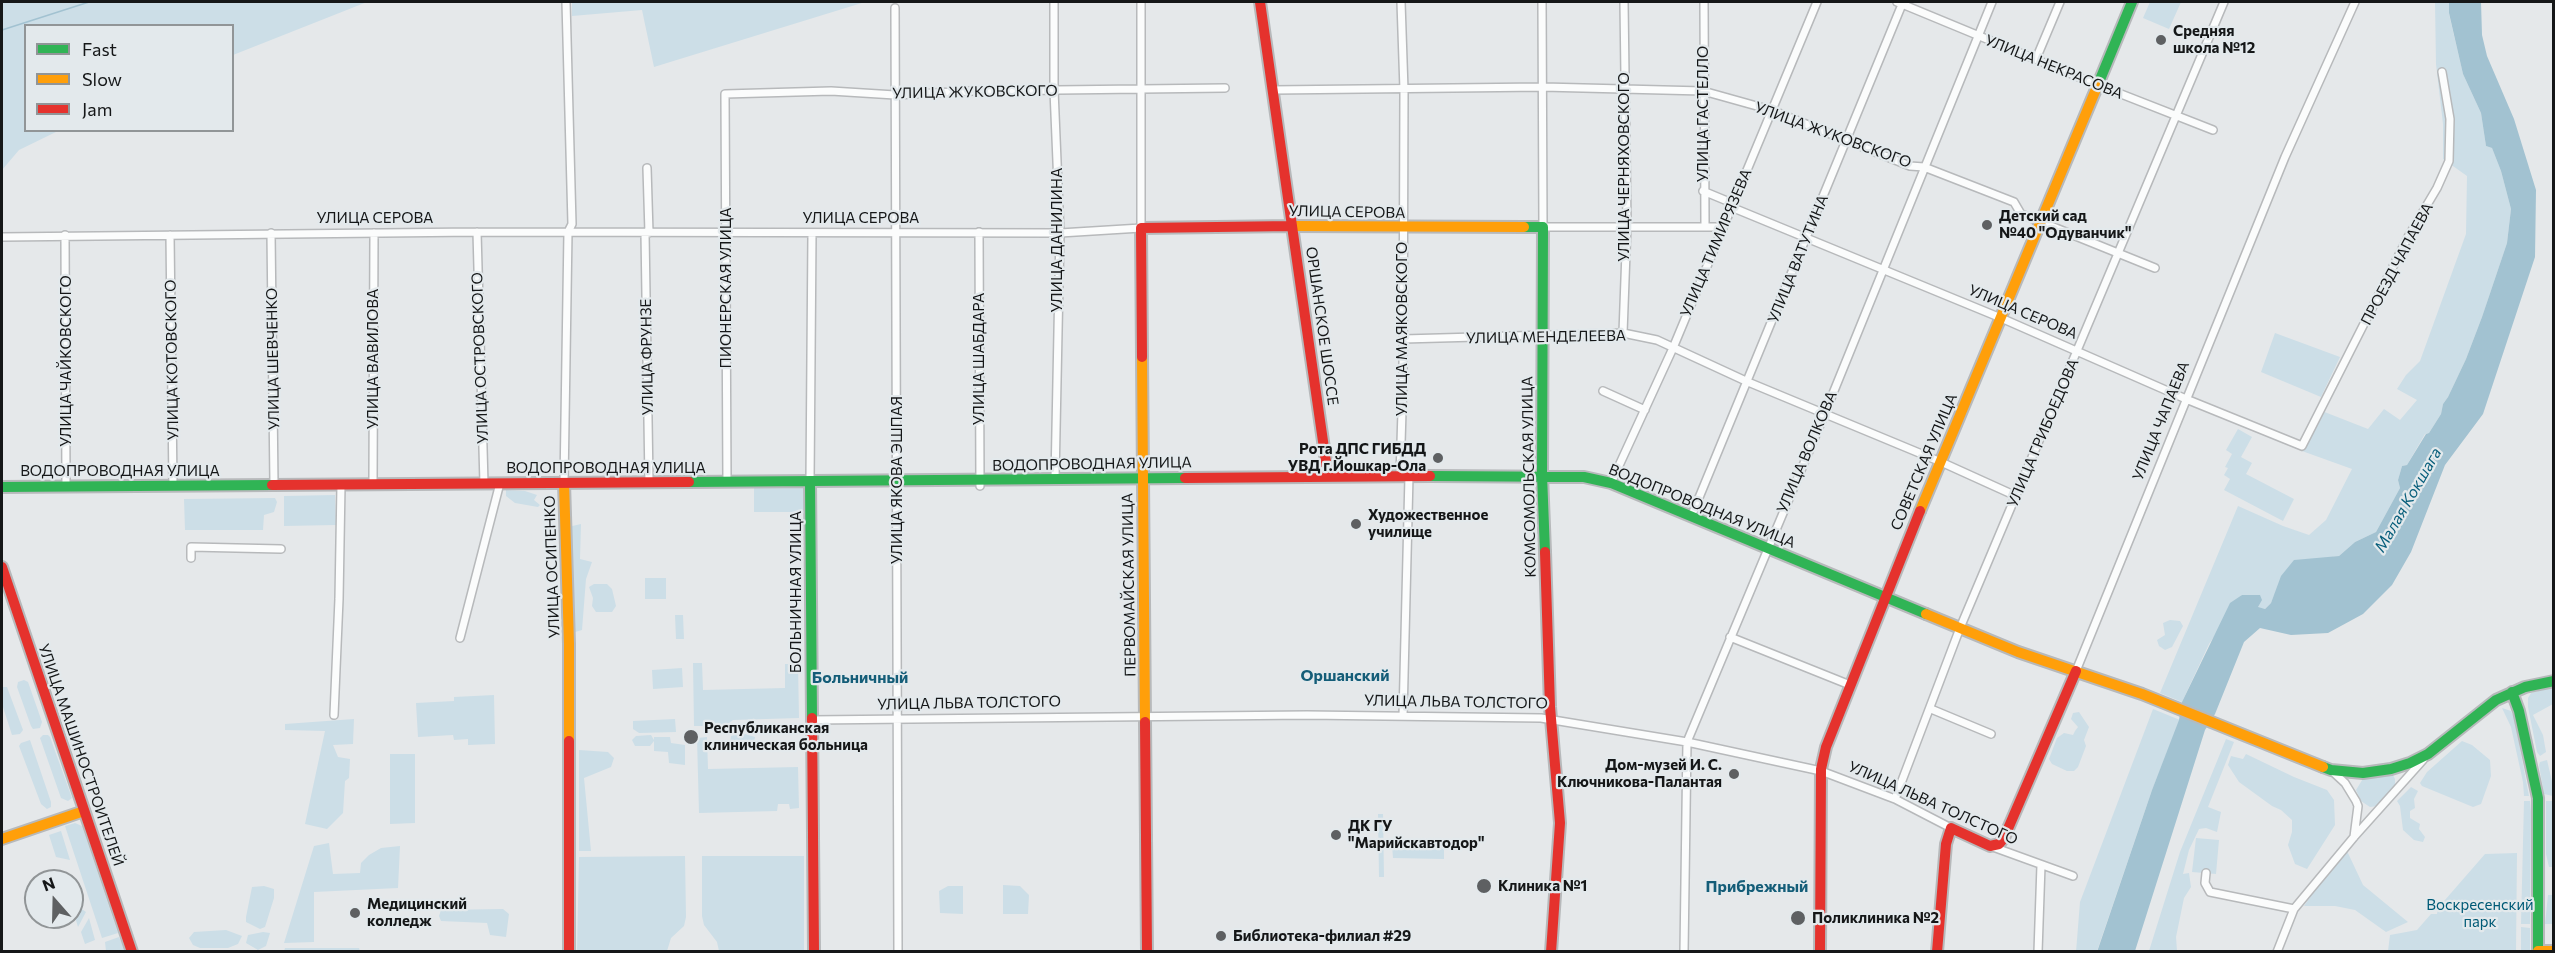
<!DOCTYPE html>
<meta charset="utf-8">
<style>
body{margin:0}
#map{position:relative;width:2555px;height:953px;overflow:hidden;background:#e5e8ea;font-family:Commissioner,sans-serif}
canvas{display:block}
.frame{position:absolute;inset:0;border:3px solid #151718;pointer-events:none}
.legend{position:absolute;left:24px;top:24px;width:210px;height:108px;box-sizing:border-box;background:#e3e9ec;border:2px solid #919597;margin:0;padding:8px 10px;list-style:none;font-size:18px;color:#151718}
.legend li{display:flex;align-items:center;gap:12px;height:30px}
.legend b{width:30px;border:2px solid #919597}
.north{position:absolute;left:24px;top:869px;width:60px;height:60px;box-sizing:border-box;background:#e3e9ec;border:2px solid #919597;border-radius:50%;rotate:340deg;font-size:16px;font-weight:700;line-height:24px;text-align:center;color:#151718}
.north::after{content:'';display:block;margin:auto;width:21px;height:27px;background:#5e6062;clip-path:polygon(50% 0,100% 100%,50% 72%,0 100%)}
</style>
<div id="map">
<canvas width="2555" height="953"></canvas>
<div class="frame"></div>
<ul class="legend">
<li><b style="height:8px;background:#30b455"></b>Fast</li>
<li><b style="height:8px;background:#ff9f0a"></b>Slow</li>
<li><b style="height:8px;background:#e5322d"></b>Jam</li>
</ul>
<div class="north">N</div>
</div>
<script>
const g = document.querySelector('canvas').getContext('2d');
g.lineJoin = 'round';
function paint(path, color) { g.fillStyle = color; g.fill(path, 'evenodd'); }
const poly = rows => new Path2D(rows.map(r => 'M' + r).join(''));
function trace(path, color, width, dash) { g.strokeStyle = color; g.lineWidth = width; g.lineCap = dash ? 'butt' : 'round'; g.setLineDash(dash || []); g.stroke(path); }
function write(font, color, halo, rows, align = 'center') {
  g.font = font + ' Commissioner,sans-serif'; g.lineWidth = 4.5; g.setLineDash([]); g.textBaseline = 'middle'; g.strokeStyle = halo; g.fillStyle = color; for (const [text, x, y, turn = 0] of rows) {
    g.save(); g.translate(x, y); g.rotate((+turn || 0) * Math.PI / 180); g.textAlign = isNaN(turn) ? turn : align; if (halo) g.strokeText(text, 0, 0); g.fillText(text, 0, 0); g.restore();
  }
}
const green = poly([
 [2,2,367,2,233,55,232,26,26,26,26,130,58,131,19,150,2,170],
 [572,2,865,2,654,67,642,10,572,16],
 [2150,2,2181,2,2169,29,2143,18],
 [2435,2,2449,2,2449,14,2463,74,2481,113,2486,146,2492,148,2501,171,2511,209,2507,243,2482,317,2466,359,2448,397,2443,404,2441,414,2429,433,2425,434,2407,465,2402,466,2398,480,2400,488,2376,532,2355,542,2339,556,2318,559,2277,589,2271,603,2265,609,2258,608,2260,595,2242,595,2209,644,2182,702,2160,693,2238,506,2283,526,2309,535,2326,520,2352,469,2302,451,2322,411,2368,429,2384,409,2400,420,2417,400,2397,389,2406,375,2420,361,2466,234,2467,176,2443,159,2443,124,2436,64],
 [2275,333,2340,357,2321,397,2261,372],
 [2238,429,2252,437,2241,457,2252,463,2246,474,2294,499,2283,521,2224,490,2230,479,2224,475,2228,468,2225,467,2232,454,2226,450],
 [807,487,807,512,754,512,754,488],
 [506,490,525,491,537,495,534,500,540,505,538,507,515,503,506,496],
 [335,495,336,525,284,526,284,496],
 [275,498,277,502,274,512,264,515,263,530,185,530,184,499],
 [581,524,580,559,592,562,586,579,582,630,572,633,568,527],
 [645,578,666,578,666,599,645,599],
 [594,584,607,584,612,589,616,606,612,612,596,612,592,606,593,598,589,587],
 [675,615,683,615,684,639,676,639],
 [2170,620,2180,621,2183,626,2172,647,2165,650,2159,646,2157,640,2165,635,2163,623],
 [693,663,702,663,703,690,785,688,785,664,798,664,799,718,733,720,725,726,694,726],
 [682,668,683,687,653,689,652,670],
 [24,680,28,682,42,722,40,728,33,729,31,726,17,687,18,682],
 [2,687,7,687,23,730,20,734,12,735,2,704],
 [2553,687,2553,704,2533,715,2543,735,2546,752,2540,756,2537,752,2528,707,2528,698,2531,693],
 [494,695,495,744,468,745,468,739,454,740,453,735,418,737,416,703,454,701,454,697],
 [2502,708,2511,711,2514,717,2529,796,2524,796,2523,782,2511,727],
 [2153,709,2180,720,2152,790,2097,951,2076,952,2080,902],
 [2079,712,2089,727,2084,740,2086,746,2078,767,2074,771,2067,771,2052,764,2049,759,2057,738,2064,733,2073,735,2075,731,2078,727,2071,719,2073,713],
 [354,719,353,744,333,745,338,757,350,759,349,778,345,781,343,813,327,829,305,824,325,731,285,730,285,724],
 [675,719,676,732,639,733,633,729,633,721],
 [742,733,755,737,754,744,737,747,730,743,731,736],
 [43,735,48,735,50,737,72,798,68,801,61,798,40,738],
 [651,735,654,740,654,737,670,737,671,743,685,745,685,765,669,763,668,752,654,751,654,741,650,746,635,746,632,740,636,736],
 [707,737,708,769,798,767,799,808,790,809,789,804,778,804,777,811,699,813,697,738],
 [2226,739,2234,742,2208,807,2221,812,2217,832,2206,828,2199,829,2189,850,2183,874,2189,873,2191,887,2184,898,2176,937,2177,951,2149,951,2180,852],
 [30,740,51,802,51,807,47,809,41,804,19,746,21,743],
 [2462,741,2472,745,2490,760,2491,776,2481,804,2473,807,2422,786,2420,783,2427,772],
 [579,750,608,752,614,758,611,767,584,778,591,851,579,851],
 [390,754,415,754,415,823,390,824],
 [2246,754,2294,777,2327,790,2334,800,2335,825,2307,869,2295,864,2288,845,2292,832,2292,820,2281,810,2272,806,2239,782,2228,765,2231,756,2243,759],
 [2547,760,2553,786,2553,796,2544,794,2539,765,2540,762],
 [2392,773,2395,779,2395,787,2378,806,2370,807,2361,801,2356,790,2364,777],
 [2411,787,2418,791,2414,799,2415,808,2410,811,2410,818,2420,824,2419,829,2425,837,2423,842,2414,840,2403,830,2400,806,2397,801],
 [2524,801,2530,801,2531,812,2530,924,2521,924],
 [2546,801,2553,801,2553,867,2549,867,2546,854],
 [1378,814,1383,814,1384,877,1379,877],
 [75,823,82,826,118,933,102,938,65,826],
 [61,831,70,860,56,857,49,835],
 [2196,838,2219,840,2216,874,2192,872],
 [329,843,333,874,360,873,361,863,369,855,381,848,400,846,398,888,314,892,314,942,284,943,314,846],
 [1392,845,1444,847,1444,859,1393,858],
 [2347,851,2363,885,2408,922,2386,932,2355,910,2335,906,2304,906,2325,875],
 [2517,853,2516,951,2388,951,2390,935,2417,930,2431,914,2437,914,2438,908,2485,854],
 [685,856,686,917,684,926,671,938,667,951,577,951,579,857],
 [702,856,804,856,804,951,719,951,717,942,704,925,702,916],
 [1003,885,1020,886,1029,895,1028,914,1003,914],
 [264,886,274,889,274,898,265,927,260,929,246,922,246,917,252,887],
 [948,886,963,886,963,914,940,913,939,891],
 [2548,895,2553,895,2553,924,2545,924],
 [72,902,86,912,78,927,72,907],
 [503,909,509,914,506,937,490,935,487,923,441,921,439,916,441,910],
 [89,918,95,940,85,944,81,932],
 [2521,927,2530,928,2530,951,2521,951],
 [226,930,242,936,238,944,228,948,200,948,193,945,189,938,194,932],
 [263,932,270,933,266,946,258,950,246,943,248,935],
 [119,937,126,951,106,951,105,942],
 [285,948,359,948,360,951,284,951]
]);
const water = poly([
 [2449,2,2481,2,2482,35,2487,56,2514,119,2536,190,2535,257,2483,414,2445,465,2411,552,2392,585,2363,614,2328,633,2291,635,2260,628,2244,642,2215,714,2205,730,2135,951,2097,952,2152,790,2179,720,2182,702,2230,603,2242,595,2260,595,2262,600,2258,607,2265,609,2271,603,2281,576,2294,560,2339,556,2355,542,2376,532,2400,488,2398,480,2402,466,2407,465,2426,434,2429,433,2441,414,2443,404,2448,397,2466,359,2482,317,2507,243,2511,209,2501,171,2492,148,2486,146,2481,113,2463,74,2449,13]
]);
const stream = poly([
 [2,30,89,2]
]);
const street = poly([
 [1054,2,1054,90,1060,233,1055,479],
 [1542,2,1543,227,1721,227],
 [1704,2,1705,226],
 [1897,2,2098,85,2213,130],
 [895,8,898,952],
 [2036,59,2060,2],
 [1273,90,1543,87,1703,91,1771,110,1910,166,1924,167,2014,202,2021,214,2155,268],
 [647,168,649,233],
 [1703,191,1732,203],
 [1731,207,2001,318,2186,399,2302,446,2408,237,2437,188,2449,161,2450,119,2442,72],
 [477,232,484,484],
 [979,232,980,486],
 [271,233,274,485],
 [645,233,649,482],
 [65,235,66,487],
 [170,235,173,486],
 [2,237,477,232,1060,233,1141,228,1141,2],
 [1623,333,1627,225,1624,2],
 [1403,339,1623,333,1657,340,1748,382,1941,462,2016,496],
 [1603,391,1645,410],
 [1400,476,1403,378,1404,90,1401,2],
 [810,481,812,233],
 [727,482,725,94,831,91,895,95,973,91,1225,88],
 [564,483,568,232,572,224,566,2],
 [1611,483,1673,348,1817,2],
 [373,484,374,233],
 [1691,517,1903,2],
 [191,558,191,547,281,549],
 [1730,637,1850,685],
 [460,638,500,483],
 [2076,671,2285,157,2355,2],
 [1931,709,1991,734],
 [334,715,339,599,341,485],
 [1403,716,1409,476],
 [812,720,1307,715,1541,718,1687,742,1821,771,1895,799,1951,828],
 [2332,771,2345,783,2356,801,2358,806,2354,837],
 [1895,799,1960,628,2224,2],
 [1993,847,2073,876],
 [2206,873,2205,883,2210,892,2294,909],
 [1684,952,1687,742,1825,413,1992,2],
 [2038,952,2041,865],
 [2277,952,2294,909,2354,837,2423,760]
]);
const fast = poly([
 [2099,82,2132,2],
 [1524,227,1543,227,1542,475,1545,552],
 [1430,476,1584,477,1611,483,1926,614],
 [810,481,812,718],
 [689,482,1185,478],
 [2,487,272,485],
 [2512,692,2519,711,2538,798,2538,952],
 [2323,767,2331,770,2363,773,2391,769,2410,763,2428,754,2496,700,2525,687,2554,681]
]);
const slow = poly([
 [1292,226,1524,227],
 [1142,357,1145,722],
 [564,483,569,644,569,741],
 [1920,511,2099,82],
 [1926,614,2018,652,2142,694,2323,767],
 [2,839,84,811],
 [2538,951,2554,951]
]);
const jam = poly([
 [1292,226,1328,476],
 [1142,357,1141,228,1292,226,1260,2],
 [1185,478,1430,476],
 [272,485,689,482],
 [1545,552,1550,707,1560,823,1551,952],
 [2,567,132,952],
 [812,718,814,952],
 [1145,722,1147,952],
 [569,741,569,952],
 [1820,952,1821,769,1826,747,1920,511],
 [1937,952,1946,844,1951,828,1990,846,1999,844,2004,838,2076,671]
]);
const markers = [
 [2161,40,6,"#5e6062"],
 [1987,225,6,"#5e6062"],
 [1438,458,6,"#5e6062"],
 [1356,524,6,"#5e6062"],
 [691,737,8,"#5e6062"],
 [1734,774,6,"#5e6062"],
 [1336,835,6,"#5e6062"],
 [1484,886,8,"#5e6062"],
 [355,913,6,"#5e6062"],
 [1798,918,8,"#5e6062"],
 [1221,936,6,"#5e6062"]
];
const poiNames = [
 ["Средняя",2173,31],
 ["школа №12",2173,48],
 ["Детский сад",1999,216],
 ["№40 \"Одуванчик\"",1999,233],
 ["Рота ДПС ГИБДД",1426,449,"right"],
 ["УВД г.Йошкар-Ола",1426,466,"right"],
 ["Художественное",1368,515],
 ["училище",1368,532],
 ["Республиканская",704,728],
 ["клиническая больница",704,745],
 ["Дом-музей И. С.",1722,765,"right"],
 ["Ключникова-Палантая",1722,782,"right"],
 ["ДК ГУ",1348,826],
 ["\"Марийскавтодор\"",1348,843],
 ["Клиника №1",1498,886],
 ["Медицинский",367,904],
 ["колледж",367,921],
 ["Поликлиника №2",1812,918],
 ["Библиотека-филиал #29",1233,936]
];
const streetNames = [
 ["УЛИЦА НЕКРАСОВА",2054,67,22],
 ["УЛИЦА ЖУКОВСКОГО",975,92,-1],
 ["УЛИЦА ГАСТЕЛЛО",1703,114,-90],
 ["УЛИЦА ЖУКОВСКОГО",1833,135,20],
 ["УЛИЦА ЧЕРНЯХОВСКОГО",1624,167,-90],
 ["УЛИЦА СЕРОВА",1347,212,1],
 ["УЛИЦА СЕРОВА",375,218],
 ["УЛИЦА СЕРОВА",861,218],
 ["УЛИЦА ДАНИЛИНА",1057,240,-90],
 ["УЛИЦА ТИМИРЯЗЕВА",1716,243,-67],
 ["УЛИЦА ВАТУТИНА",1798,259,-68],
 ["ПРОЕЗД ЧАПАЕВА",2397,264,-62],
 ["ПИОНЕРСКАЯ УЛИЦА",726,288,-90],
 ["УЛИЦА СЕРОВА",2023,312,23],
 ["ОРШАНСКОЕ ШОССЕ",1322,326,82],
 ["УЛИЦА МАЯКОВСКОГО",1402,329,-90],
 ["УЛИЦА МЕНДЕЛЕЕВА",1546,337,-1],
 ["УЛИЦА ФРУНЗЕ",647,357,-91],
 ["УЛИЦА ОСТРОВСКОГО",480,358,-92],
 ["УЛИЦА ШЕВЧЕНКО",273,359,-91],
 ["УЛИЦА ВАВИЛОВА",373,359,-90],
 ["УЛИЦА ШАБДАРА",979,359,-90],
 ["УЛИЦА КОТОВСКОГО",172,360,-91],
 ["УЛИЦА ЧАЙКОВСКОГО",66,361,-90],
 ["УЛИЦА ЧАПАЕВА",2161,421,-68],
 ["УЛИЦА ГРИБОЕДОВА",2043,433,-67],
 ["УЛИЦА ВОЛКОВА",1807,452,-67],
 ["СОВЕТСКАЯ УЛИЦА",1924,462,-67],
 ["ВОДОПРОВОДНАЯ УЛИЦА",1092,464,-1],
 ["ВОДОПРОВОДНАЯ УЛИЦА",606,468],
 ["ВОДОПРОВОДНАЯ УЛИЦА",120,471],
 ["КОМСОМОЛЬСКАЯ УЛИЦА",1529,477,-91],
 ["УЛИЦА ЯКОВА ЭШПАЯ",897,480,-90],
 ["ВОДОПРОВОДНАЯ УЛИЦА",1702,506,22],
 ["УЛИЦА ОСИПЕНКО",552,567,-92],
 ["ПЕРВОМАЙСКАЯ УЛИЦА",1129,585,-91],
 ["БОЛЬНИЧНАЯ УЛИЦА",796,592,-90],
 ["УЛИЦА ЛЬВА ТОЛСТОГО",1456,702,1],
 ["УЛИЦА ЛЬВА ТОЛСТОГО",969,703,-1],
 ["УЛИЦА МАШИНОСТРОИТЕЛЕЙ",81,755,71],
 ["УЛИЦА ЛЬВА ТОЛСТОГО",1933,803,24]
];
const parkNames = [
 ["Воскресенский",2480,905],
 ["парк",2480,922]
];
const waterNames = [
 ["Малая Кокшага",2408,500,-60]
];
const neighbourhoodNames = [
 ["Оршанский",1345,676],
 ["Больничный",860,678],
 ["Прибрежный",1757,887]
];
paint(green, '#ccdee7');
paint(water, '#a2c2d1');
trace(stream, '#a2c2d1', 1.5);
trace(street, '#b7b9bb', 10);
trace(fast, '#b7b9bb', 14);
trace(slow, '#b7b9bb', 14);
trace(jam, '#b7b9bb', 14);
trace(street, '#fbfcfc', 7);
trace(fast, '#30b455', 10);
trace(slow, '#ff9f0a', 10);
trace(jam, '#e5322d', 10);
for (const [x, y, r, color] of markers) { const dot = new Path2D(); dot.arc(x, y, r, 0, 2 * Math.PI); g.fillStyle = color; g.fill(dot); trace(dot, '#e3e9ec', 2); }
write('bold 15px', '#151718', '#e3e9ec', poiNames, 'left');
write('15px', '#151718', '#e3e9ec', streetNames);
write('15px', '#005a76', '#e3e9ec', parkNames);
write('italic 16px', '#075e7b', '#e3e9ec', waterNames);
write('bold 16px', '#145d78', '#e3e9ec', neighbourhoodNames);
</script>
